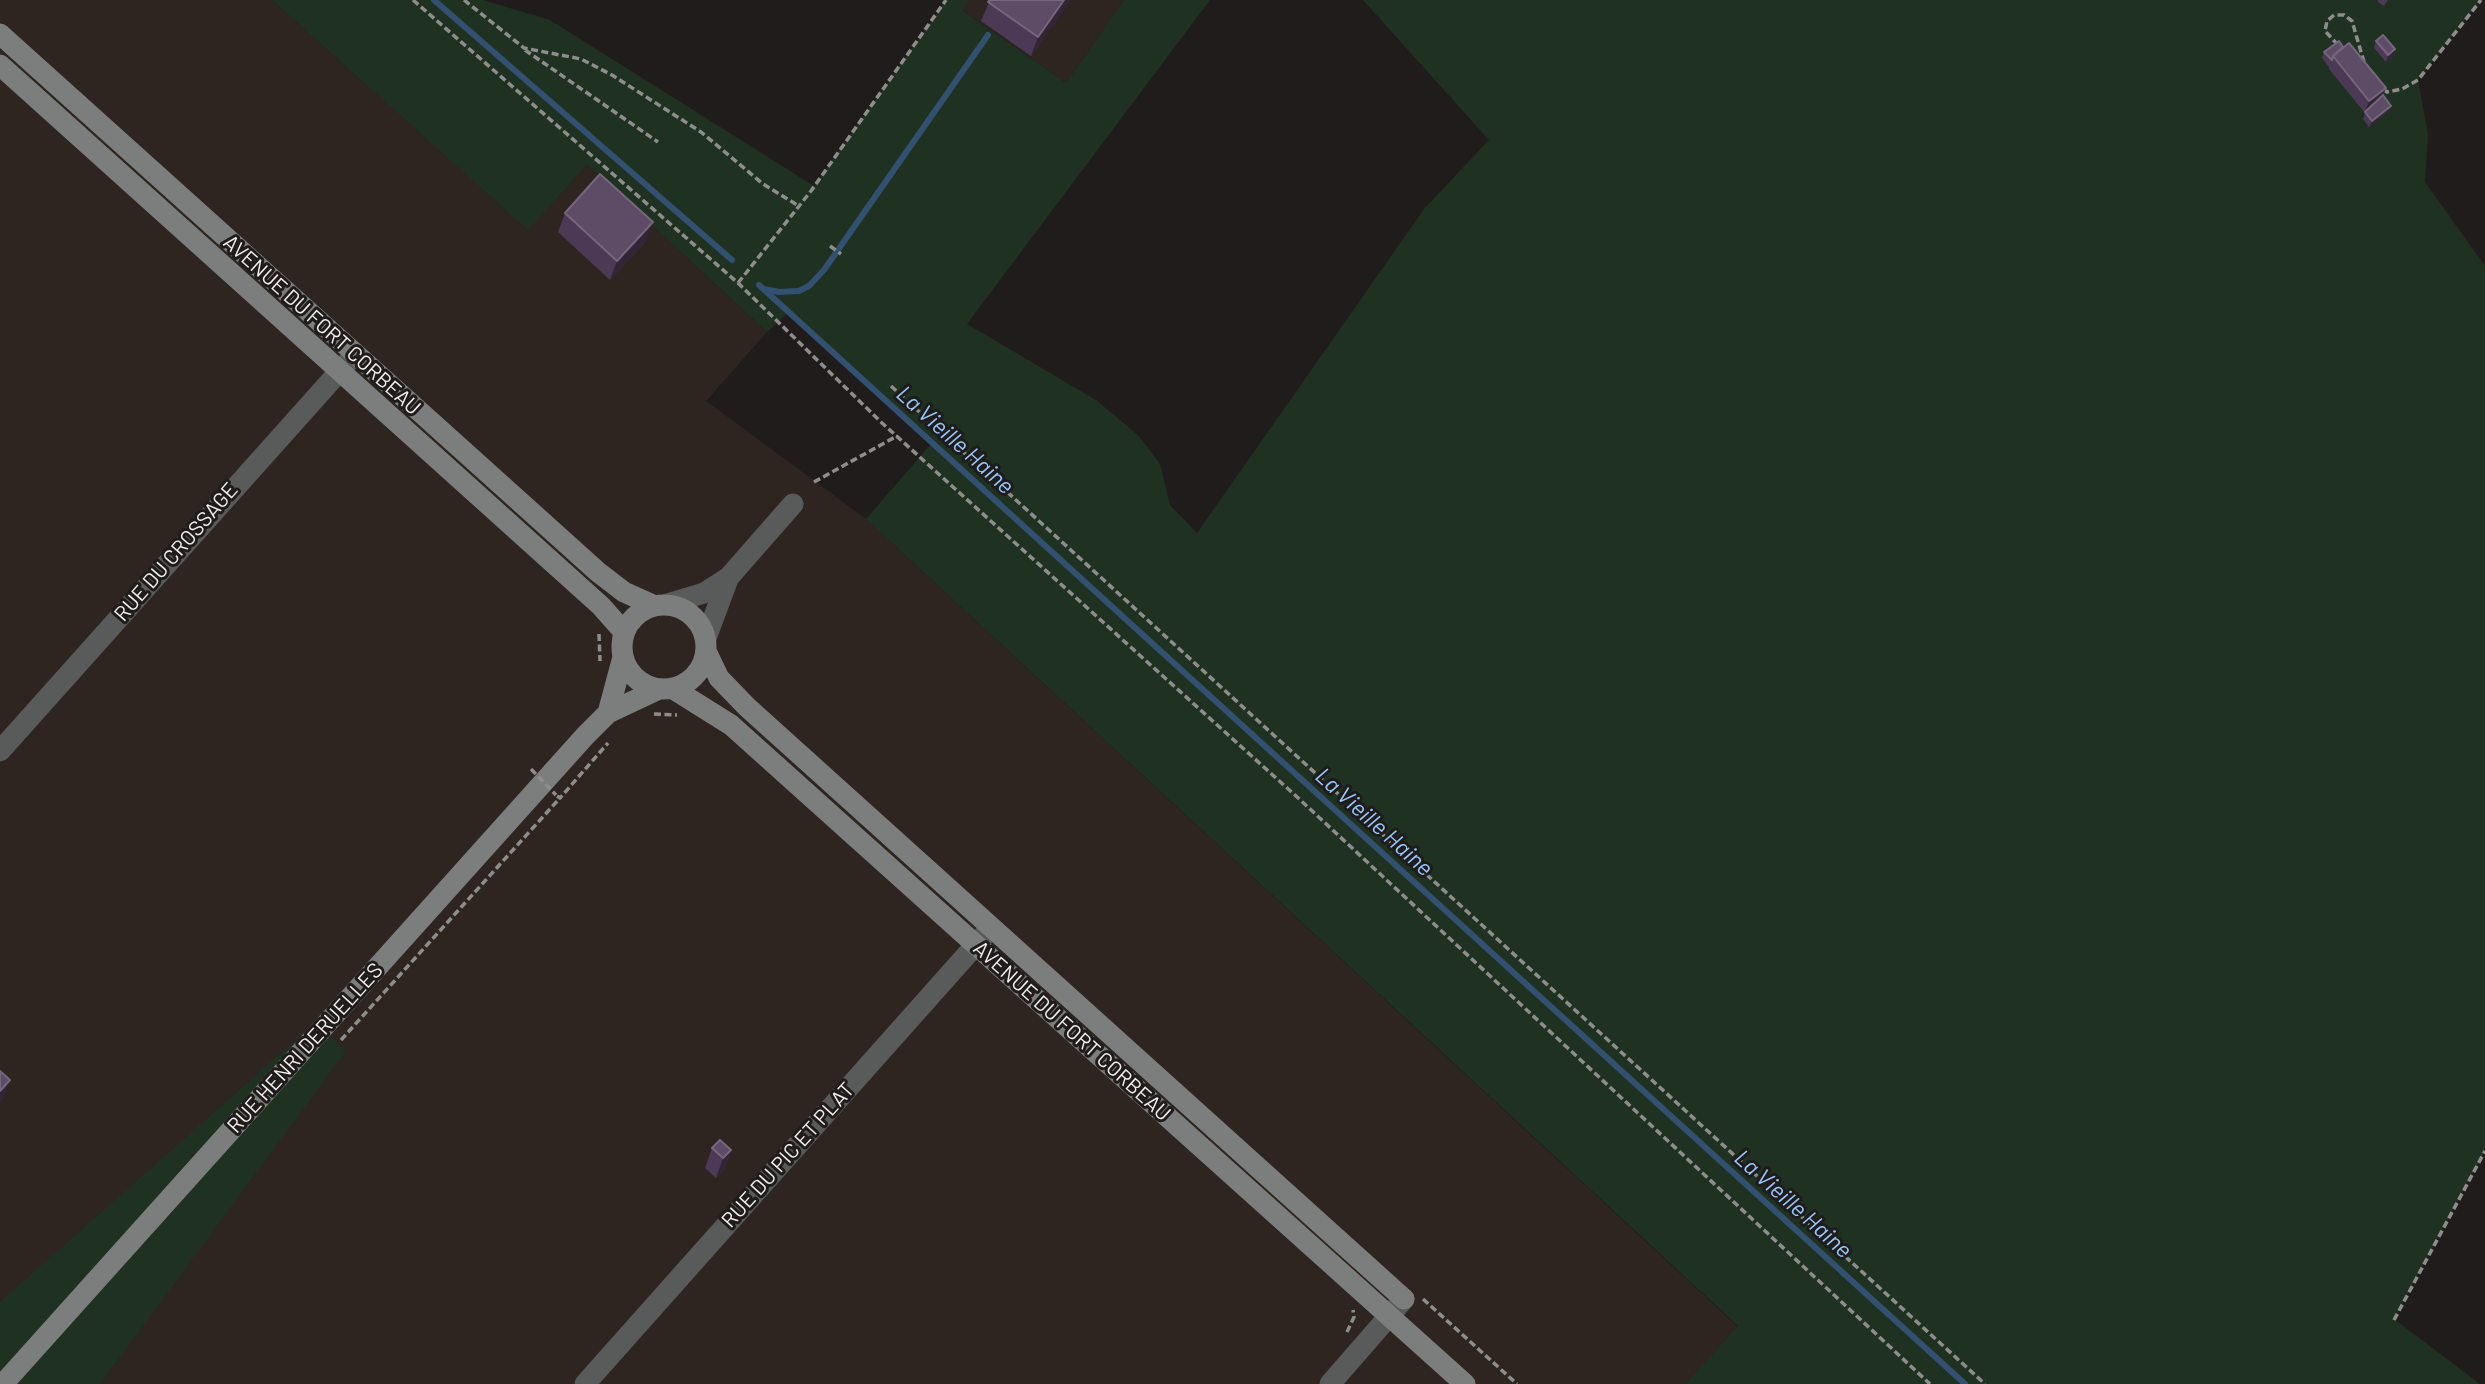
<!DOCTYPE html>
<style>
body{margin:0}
canvas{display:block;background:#1f1c1b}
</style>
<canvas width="2485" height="1384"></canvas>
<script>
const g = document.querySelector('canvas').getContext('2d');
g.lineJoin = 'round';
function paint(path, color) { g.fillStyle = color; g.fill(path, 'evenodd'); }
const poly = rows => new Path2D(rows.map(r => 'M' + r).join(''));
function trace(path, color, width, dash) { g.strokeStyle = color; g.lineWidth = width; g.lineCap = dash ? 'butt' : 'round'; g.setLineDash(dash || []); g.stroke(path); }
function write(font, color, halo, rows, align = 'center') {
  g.font = font + ' Barlow,sans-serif'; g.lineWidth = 6; g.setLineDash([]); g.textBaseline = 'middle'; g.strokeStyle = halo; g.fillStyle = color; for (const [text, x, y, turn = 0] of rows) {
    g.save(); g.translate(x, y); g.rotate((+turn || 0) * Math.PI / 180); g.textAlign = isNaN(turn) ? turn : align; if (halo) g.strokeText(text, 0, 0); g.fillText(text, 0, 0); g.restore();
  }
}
const built = poly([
 [0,0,272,0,528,229,587,165,767,332,706,401,866,519,1738,1327,1685,1384,0,1384],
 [969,0,1124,0,1066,83,962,10]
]);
const green = poly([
 [272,0,483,0,550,20,814,186,946,0,969,0,963,11,1066,83,1124,0,1210,0,967,324,1096,400,1139,436,1160,464,1170,505,1197,533,1424,209,1489,140,1363,0,2481,0,2418,80,2428,134,2425,182,2485,266,2485,1151,2394,1319,2480,1384,1685,1384,1738,1326,866,519,931,444,789,312,767,332,587,165,528,230],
 [315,1023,346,1051,100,1384,0,1384,0,1302]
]);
const stream = poly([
 [434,0,732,260],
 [759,285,1965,1384],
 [764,289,779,292,799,291,809,286,824,270,988,35]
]);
const path = poly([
 [413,0,738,283,882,423,1296,796,1930,1384],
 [464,0,524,48,581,59,612,75,701,132,763,184,799,206],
 [2338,45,2325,31,2327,21,2334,15,2344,15,2352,21,2364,62],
 [525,50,658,142],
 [2383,89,2387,92,2402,89,2418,80,2481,0],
 [830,246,841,254],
 [738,283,811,191,946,0],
 [891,386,1985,1384],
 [814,482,897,436],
 [599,634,600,661],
 [654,714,677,715],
 [557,796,560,798,608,743],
 [341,1040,560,798],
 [1423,1299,1517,1384],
 [2394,1320,2485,1151],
 [1347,1332,1354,1317,1353,1310]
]);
const street = poly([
 [667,604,704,593,729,577,793,504],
 [706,638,728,579],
 [0,751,354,355],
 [585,1384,988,931],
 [1330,1384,1404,1299]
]);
const secondary = poly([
 [0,34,598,572,624,592,653,605],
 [0,65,601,606,624,632],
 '622 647a42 42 0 1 1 84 0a42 42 0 1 1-84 0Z',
 [706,651,719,678,747,707,1404,1299],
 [672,688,731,725,1465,1384],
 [608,713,623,657],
 [3,1384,585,736,608,713,659,689]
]);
const pathBridge = poly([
 [531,769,556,795]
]);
const wall = poly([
 [990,0,1070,0,1031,56,981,21],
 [2378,0,2388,0,2384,6,2378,2],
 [2376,41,2393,56,2386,62,2374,48],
 [2343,47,2386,88,2383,95,2388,112,2369,127,2363,119,2365,113,2329,69,2329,67,2322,58,2324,52],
 [565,213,646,241,610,280,558,232],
 [712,1148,731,1150,724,1170,716,1178,705,1168]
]);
const shadedWall = poly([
 [1064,0,1070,0,1031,56,1038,37],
 [2395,49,2393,56,2386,62,2388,55],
 [2386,88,2381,101,2364,114,2369,101],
 [2391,106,2388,112,2369,127,2372,121],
 [653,222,646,241,610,280,617,261],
 [10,1080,3,1099,0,1102,0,1091],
 [731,1150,724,1170,716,1178,723,1158]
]);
const building = poly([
 [990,0,1064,0,1038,37,988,2,990,0],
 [2383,35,2395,49,2388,55,2376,41,2383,35],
 [2339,41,2343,47,2333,56,2332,60,2324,52,2339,41],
 [2349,43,2386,88,2369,101,2333,56,2349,43],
 [2383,95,2391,106,2372,121,2365,112,2383,95],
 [600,174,653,222,617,261,565,213,600,174],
 [0,1071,10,1080,0,1091,0,1071],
 [720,1140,731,1150,723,1158,712,1148,720,1140]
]);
const streetNames = [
 ["AVENUE DU FORT CORBEAU",322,325,42],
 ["RUE DU CROSSAGE",176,552,-49],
 ["AVENUE DU FORT CORBEAU",1072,1031,42],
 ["RUE HENRI DERUELLES",305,1048,-48],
 ["RUE DU PIC ET PLAT",788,1155,-48]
];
const waterNames = [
 ["La Vieille Haine",955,440,42],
 ["La Vieille Haine",1374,822,42],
 ["La Vieille Haine",1793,1204,42]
];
paint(built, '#2e2521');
paint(green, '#1f3120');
trace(stream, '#32506f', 6);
trace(path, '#8f8d8c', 3.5, [7, 3.5]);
trace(street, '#595b5a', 21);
trace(secondary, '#7b7e7d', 21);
trace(pathBridge, '#8f8d8c', 3.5, [7, 3.5]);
paint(wall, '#4c3956');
paint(shadedWall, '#332538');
paint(building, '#5e4c67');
trace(building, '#75667c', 2);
write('21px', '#f2f0ef', '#1f1c1b', streetNames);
write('italic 23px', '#96c9fe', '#1f1c1b', waterNames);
</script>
